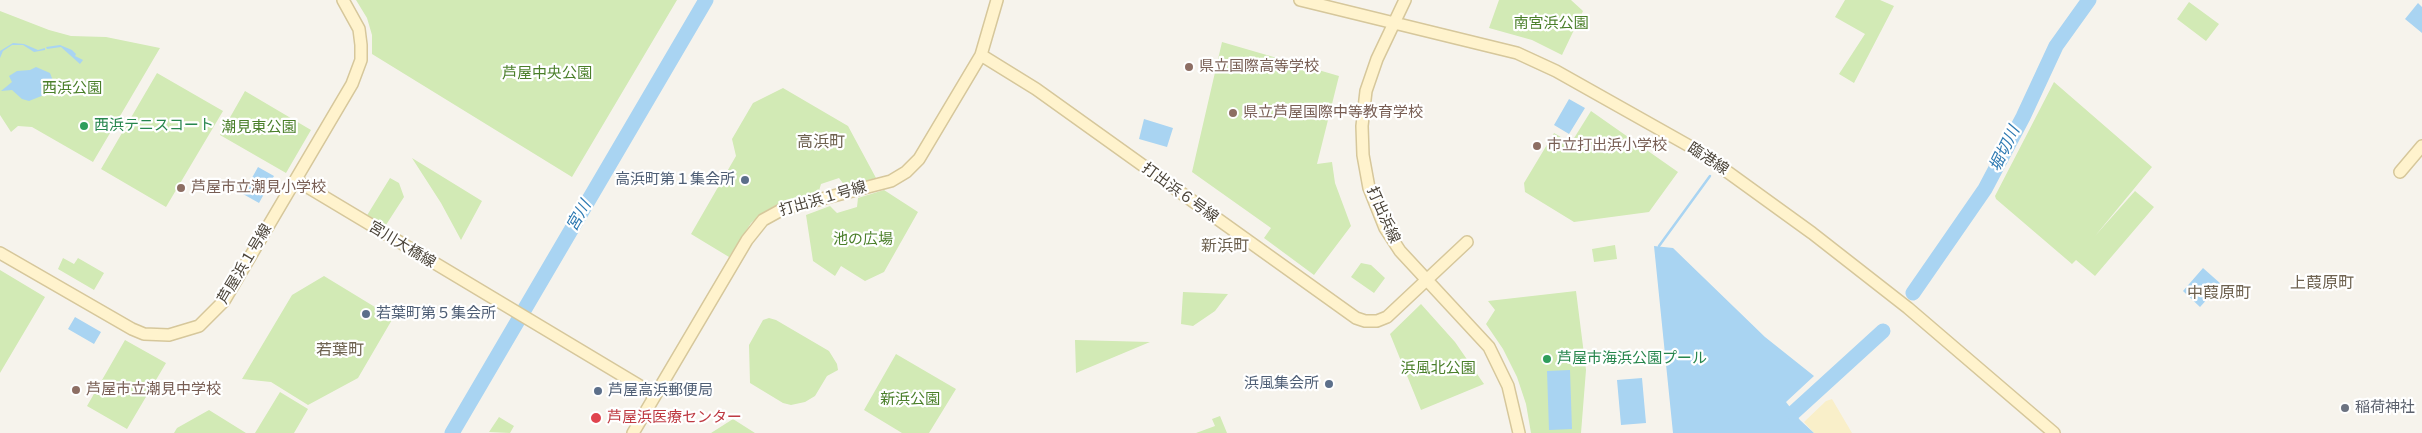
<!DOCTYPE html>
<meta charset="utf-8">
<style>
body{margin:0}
canvas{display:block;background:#f6f3ec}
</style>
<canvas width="2422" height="433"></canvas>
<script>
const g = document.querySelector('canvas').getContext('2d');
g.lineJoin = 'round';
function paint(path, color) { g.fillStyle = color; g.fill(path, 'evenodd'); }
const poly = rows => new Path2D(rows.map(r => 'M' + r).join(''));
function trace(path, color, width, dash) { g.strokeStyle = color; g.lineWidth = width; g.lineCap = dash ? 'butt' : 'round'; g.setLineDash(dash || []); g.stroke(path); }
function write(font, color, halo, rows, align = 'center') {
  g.font = font + ' Karla,"Noto Sans JP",sans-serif'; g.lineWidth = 4.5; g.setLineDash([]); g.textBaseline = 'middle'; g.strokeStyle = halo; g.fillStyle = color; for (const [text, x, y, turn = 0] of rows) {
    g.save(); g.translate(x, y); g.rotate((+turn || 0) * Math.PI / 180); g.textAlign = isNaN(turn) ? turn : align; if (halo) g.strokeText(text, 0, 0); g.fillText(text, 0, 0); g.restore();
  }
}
const green = poly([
 [356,0,677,0,572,177,372,54,372,35,367,18],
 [1499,0,1571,0,1583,11,1562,55,1532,40,1489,28],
 [1845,0,1880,0,1894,6,1854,83,1839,74,1865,34,1835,17],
 [2189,2,2219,24,2206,41,2177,19],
 [0,11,49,30,71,36,106,37,160,48,93,162,32,127,18,126,11,132,0,115],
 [1222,42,1339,76,1317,164,1332,162,1335,183,1351,226,1314,275,1264,238,1271,228,1192,172],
 [157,73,223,111,166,207,101,169],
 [2054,82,2152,167,2095,236,2135,191,2154,207,2095,276,2076,260,2072,264,1996,199,1995,196],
 [783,88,848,126,876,178,846,187,839,178,821,184,818,194,776,205,764,212,751,223,729,257,691,234,736,156,732,139,753,103],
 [245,91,311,130,286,173,220,135],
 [1591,111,1678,172,1649,212,1574,222,1525,192,1524,183,1554,133,1571,143],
 [412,158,482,201,461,240,441,203],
 [390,178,399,183,404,197,384,228,366,217],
 [884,190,918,212,884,272,865,281,841,266,835,276,813,261,806,215,830,206,837,213,857,207,858,198],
 [1615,245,1617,259,1594,262,1592,249],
 [63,258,74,264,78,258,104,273,94,290,58,269],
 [1361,263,1371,265,1385,278,1374,293,1351,277],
 [0,270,45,297,0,373],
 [324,276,393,318,358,378,308,405,271,382,242,379,292,295],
 [1576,291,1586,370,1581,433,1531,433,1526,404,1517,377,1503,349,1486,324,1495,310,1488,301],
 [1183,292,1228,294,1215,311,1193,326,1181,324],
 [1421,304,1455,342,1484,384,1421,410,1390,334],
 [769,318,776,320,829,351,837,364,838,370,827,376,815,396,805,402,791,405,783,403,750,383,749,345,763,320],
 [125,340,166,363,127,429,87,406],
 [1075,340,1150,342,1076,373],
 [896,354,956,389,929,433,902,433,864,410],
 [280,392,308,409,294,433,255,433],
 [209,410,246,433,174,433,177,428],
 [1220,416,1227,433,1196,433,1215,426,1212,419],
 [499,417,514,426,510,433,489,432],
 [733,419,755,433,711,433]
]);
const sand = poly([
 [1832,399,1852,433,1814,433,1804,422,1826,401]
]);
const water = poly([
 [2418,3,2422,7,2422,33,2405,19],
 [13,43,24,44,38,50,45,48,45,50,34,52,23,45,12,45,3,51,0,58,0,51],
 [60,45,72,50,76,54,75,56,83,60,80,64,61,47,47,49,46,47],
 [36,67,50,73,53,81,44,95,29,101,22,99,12,90,1,91,12,82,9,76,17,71,30,70],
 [1569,99,1585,108,1569,134,1554,125],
 [1144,119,1173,128,1167,147,1139,139],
 [258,167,274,176,259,203,243,194],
 [1654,246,1673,248,1765,337,1814,376,1786,402,1800,420,1814,433,1673,433],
 [2203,268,2221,284,2200,307,2183,291],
 [75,317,101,332,94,344,68,329],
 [1570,370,1572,429,1549,430,1547,371],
 [1642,378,1646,423,1621,425,1617,380]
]);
const stream = poly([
 [1659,246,1710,176]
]);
const river = poly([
 [1913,293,1985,189,2023,117,2056,46,2089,0],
 [1793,413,1883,331],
 [452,433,706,0]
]);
const secondary = poly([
 [1300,0,1517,53,1556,71,1700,152,1812,233,1908,308,2054,433],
 [1405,0,1377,59,1366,91,1362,126,1363,155,1369,188,1385,228,1400,251,1489,347,1508,386,1519,433],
 [981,55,1036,89,1356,318,1365,321,1377,321,1387,317,1467,242],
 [2400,172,2422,146],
 [296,180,655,395],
 [0,253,132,329,144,334,169,335,199,326,224,301,352,84,361,60,361,45,359,29,343,0],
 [633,433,747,240,763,220,783,209,891,181,906,172,919,159,981,55,997,0]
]);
const markers = [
 [1189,67,5,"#8d6e63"],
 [1233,113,5,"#8d6e63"],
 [84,126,5,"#2e9e5b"],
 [1537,146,5,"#8d6e63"],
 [745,180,5,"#5c6f8a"],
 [181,188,5,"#8d6e63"],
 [366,314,5,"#5c6f8a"],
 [1547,359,5,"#2e9e5b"],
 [1329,384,5,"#5c6f8a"],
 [76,390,5,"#8d6e63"],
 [598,391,5,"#5c6f8a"],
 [2345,408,5,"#6b7280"],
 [596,418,6,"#e0444e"]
];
const parkNames = [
 ["南宮浜公園",1551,24],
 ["芦屋中央公園",547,74],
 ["西浜公園",72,89],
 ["潮見東公園",259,128],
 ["池の広場",863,240],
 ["浜風北公園",1438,369],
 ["新浜公園",910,400]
];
const educationNames = [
 ["県立国際高等学校",1199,67],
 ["県立芦屋国際中等教育学校",1243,113],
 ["市立打出浜小学校",1547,146],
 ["芦屋市立潮見小学校",191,188],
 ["芦屋市立潮見中学校",86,390]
];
const leisureNames = [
 ["西浜テニスコート",94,126],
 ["芦屋市海浜公園プール",1557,359]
];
const streetNames = [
 ["臨港線",1708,159,33],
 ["打出浜６号線",1180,193,36],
 ["打出浜１号線",823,199,-16],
 ["打出浜線",1383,215,66],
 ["宮川大橋線",402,245,31],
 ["芦屋浜１号線",245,264,-59]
];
const serviceNames = [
 ["高浜町第１集会所",735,180],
 ["若葉町第５集会所",376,314,"left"],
 ["浜風集会所",1319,384],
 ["芦屋高浜郵便局",608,391,"left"]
];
const worshipNames = [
 ["稲荷神社",2355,408]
];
const healthNames = [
 ["芦屋浜医療センター",607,418]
];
const neighbourhoodNames = [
 ["高浜町",821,142],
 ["新浜町",1225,246],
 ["上葭原町",2322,283],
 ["中葭原町",2219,293],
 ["若葉町",340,350]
];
const waterNames = [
 ["堀切川",2005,149,-64],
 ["宮川",579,216,-60]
];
paint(green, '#d2eab5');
paint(sand, '#f9efc9');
paint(water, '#a9d4f2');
trace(stream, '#a9d4f2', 2.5);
trace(river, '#a9d4f2', 15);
trace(secondary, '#d6c79b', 14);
trace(secondary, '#fff3cd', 11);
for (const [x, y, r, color] of markers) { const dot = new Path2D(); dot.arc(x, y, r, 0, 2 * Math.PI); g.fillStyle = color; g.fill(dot); trace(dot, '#fff', 2); }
write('15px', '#4a7f2a', '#fff', parkNames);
write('15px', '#785e54', '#fff', educationNames, 'left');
write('15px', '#27864d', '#fff', leisureNames, 'left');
write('15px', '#4b4439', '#fff', streetNames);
write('15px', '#4e5e75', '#fff', serviceNames, 'right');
write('15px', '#5b616d', '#fff', worshipNames, 'left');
write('15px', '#be3a42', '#fff', healthNames, 'left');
write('16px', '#6e6250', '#fff', neighbourhoodNames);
write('italic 16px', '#2e7ab2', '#fff', waterNames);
</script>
